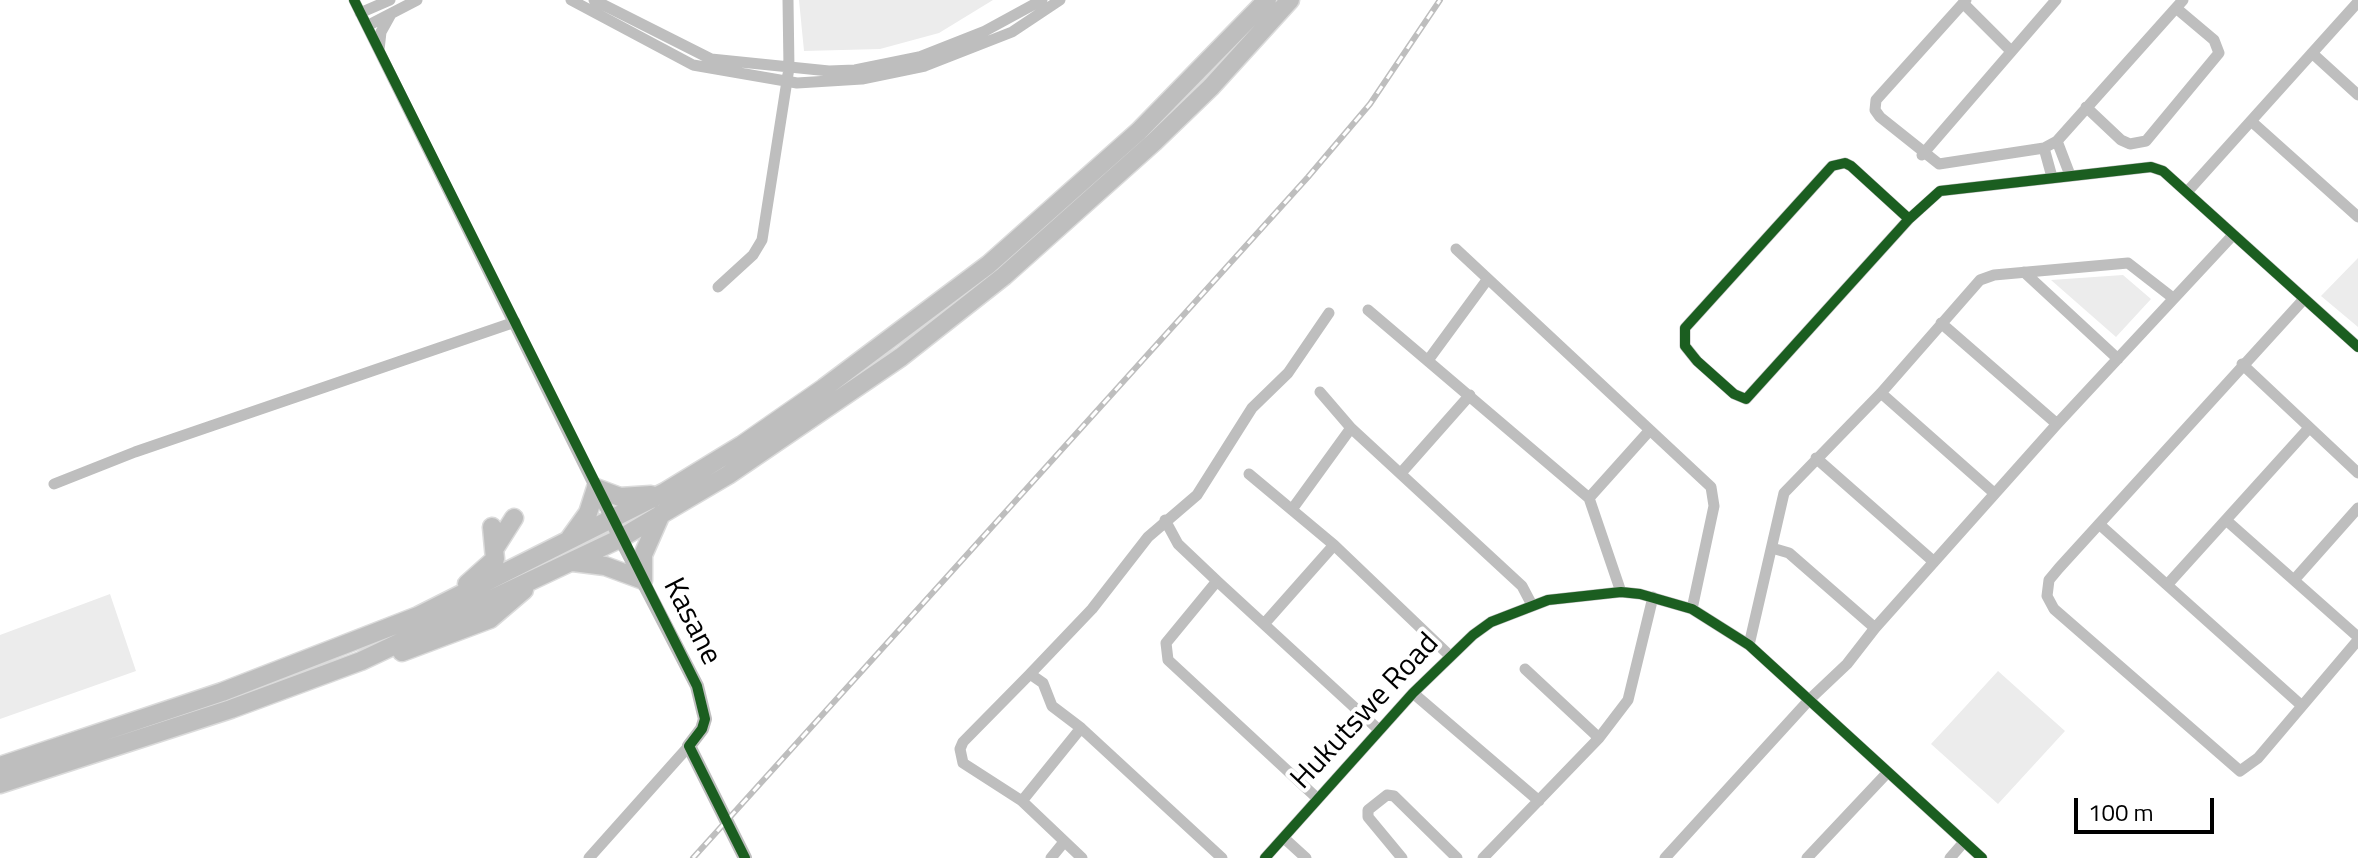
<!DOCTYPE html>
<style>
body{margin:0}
#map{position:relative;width:2358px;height:858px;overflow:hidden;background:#fff;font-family:"Titillium Web",sans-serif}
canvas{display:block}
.scale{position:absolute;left:2074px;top:798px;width:140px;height:36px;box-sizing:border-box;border:4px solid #000;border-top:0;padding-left:10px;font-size:24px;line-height:28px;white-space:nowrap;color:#000;-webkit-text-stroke:6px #fff;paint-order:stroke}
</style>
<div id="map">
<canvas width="2358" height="858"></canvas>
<div class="scale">100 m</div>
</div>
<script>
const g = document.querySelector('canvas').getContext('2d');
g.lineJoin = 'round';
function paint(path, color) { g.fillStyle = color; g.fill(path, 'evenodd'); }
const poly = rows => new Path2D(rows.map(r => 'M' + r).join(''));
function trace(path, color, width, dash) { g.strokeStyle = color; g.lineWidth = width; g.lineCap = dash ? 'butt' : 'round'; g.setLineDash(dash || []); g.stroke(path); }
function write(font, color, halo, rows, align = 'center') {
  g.font = font + ' "Titillium Web",sans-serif'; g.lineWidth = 8; g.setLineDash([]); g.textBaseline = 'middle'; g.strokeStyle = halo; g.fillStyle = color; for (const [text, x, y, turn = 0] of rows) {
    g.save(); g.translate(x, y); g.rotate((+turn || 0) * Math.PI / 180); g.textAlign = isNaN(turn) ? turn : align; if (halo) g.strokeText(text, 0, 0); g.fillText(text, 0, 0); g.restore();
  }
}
const green = poly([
 [799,0,993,0,939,33,880,49,804,51],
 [2358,258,2358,327,2321,296],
 [2123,275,2151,299,2116,337,2051,280],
 [110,594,136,671,0,719,0,635],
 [1998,671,2065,731,1998,804,1931,744]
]);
const minor = poly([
 [354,0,611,520],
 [571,0,693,65,797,83,862,79,925,66,1012,32,1060,0],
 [594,0,711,59,829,71,855,70,919,57,985,31,1042,0],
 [1966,0,1876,100,1875,110,1880,117,1939,164,2044,148,2057,141,2183,0],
 [1963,3,2010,50],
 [360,13,390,0],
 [367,26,417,0],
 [379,50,381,32,391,14],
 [2312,53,2358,95],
 [2086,107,2121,140,2130,144,2146,141,2219,53,2214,40,2176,8],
 [2251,121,2358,217],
 [2057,141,2070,175],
 [2044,148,2052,177],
 [1922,155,2056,0],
 [2187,192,2358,2],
 [1909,219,1851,166,1845,163,1832,166,1685,328,1685,346,1697,361,1734,394,1746,399,1909,219,1940,191,2151,167,2163,171,2358,347],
 [1456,249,1711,487,1714,506,1692,609],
 [2024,272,2118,359],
 [718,287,753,255,762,240,789,68,788,0],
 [2304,299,2059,568,2049,580,2047,596,2054,609,2240,771,2258,758,2358,640],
 [1368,310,1589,498,1621,592],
 [1941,323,2057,424],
 [1429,359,1487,280],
 [2242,364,2358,473],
 [1320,392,1351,428,1522,586,1532,605],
 [1881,393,1994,493],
 [1816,458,1933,561],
 [1401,473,1470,395],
 [1249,474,1334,545,1449,655],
 [54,484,135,452,515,322],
 [1589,498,1650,430],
 [1293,508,1351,428],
 [1165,520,1178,544,1217,581],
 [2226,520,2358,637],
 [2099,524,2301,705],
 [1772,548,1789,553,1875,628,2057,424,2233,235],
 [2294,580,2358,508],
 [2167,585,2309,428],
 [1264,624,1334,545],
 [1749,645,1784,493,1881,393,1980,280,1994,275,2128,263,2173,298],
 [1525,669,1599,738],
 [1030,674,1092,609,1148,537,1197,495,1252,408,1288,373,1329,313],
 [1413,693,1539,801],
 [1318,799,1168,660,1166,643,1217,581,1379,730],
 [1022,801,963,763,960,749,963,742,1030,674,1043,683,1052,706,1081,728],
 [1284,838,1306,858],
 [589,858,689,746],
 [1051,858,1064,842],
 [1082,858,1022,801,1081,728,1222,858],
 [1265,858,1413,693,1473,635,1491,622,1548,600,1621,592,1640,594,1692,609,1749,645,1982,858],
 [1402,858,1368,817,1368,810,1387,795,1394,796,1457,858],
 [1483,858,1599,738,1628,700,1653,597],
 [1665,858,1810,699,1847,664,1875,628],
 [1807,858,1888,772],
 [1950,858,1964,842]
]);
const tertiary = poly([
 [611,520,697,686,705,719,702,729,689,746,745,858]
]);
const trunk = poly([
 [570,538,588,513,596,488,620,497,651,495],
 [495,548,514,518],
 [573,562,605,566,643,580],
 [643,580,643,555,661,514],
 [467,584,495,559,492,527],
 [402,652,490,619,524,590],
 [0,766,222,692,418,616,665,492,742,445,824,388,988,265,1139,131,1267,0],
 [0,784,231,709,361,661,621,538,728,475,901,357,1004,276,1154,142,1211,87,1290,0]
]);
const rail = poly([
 [693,858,1308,177,1370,104,1440,0]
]);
const cycleway = poly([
 [354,0,697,686,705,719,702,729,689,746,745,858],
 [1909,219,1851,166,1845,163,1832,166,1685,328,1685,346,1697,361,1734,394,1746,399,1909,219,1940,191,2151,167,2163,171,2358,347],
 [1265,858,1413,693,1473,635,1491,622,1548,600,1621,592,1640,594,1692,609,1749,645,1982,858]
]);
const streetNames = [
 ["Kasane",691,622,63],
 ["Hukutswe Road",1366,712,-47]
];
paint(green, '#ececec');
trace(trunk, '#dbdbdb', 21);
trace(minor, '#bebebe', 11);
trace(tertiary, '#bebebe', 14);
trace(trunk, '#bebebe', 18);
trace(rail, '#bebebe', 6);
trace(rail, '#fff', 3, [9]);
trace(cycleway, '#1b5e20', 10);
write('30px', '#000', '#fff', streetNames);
</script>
